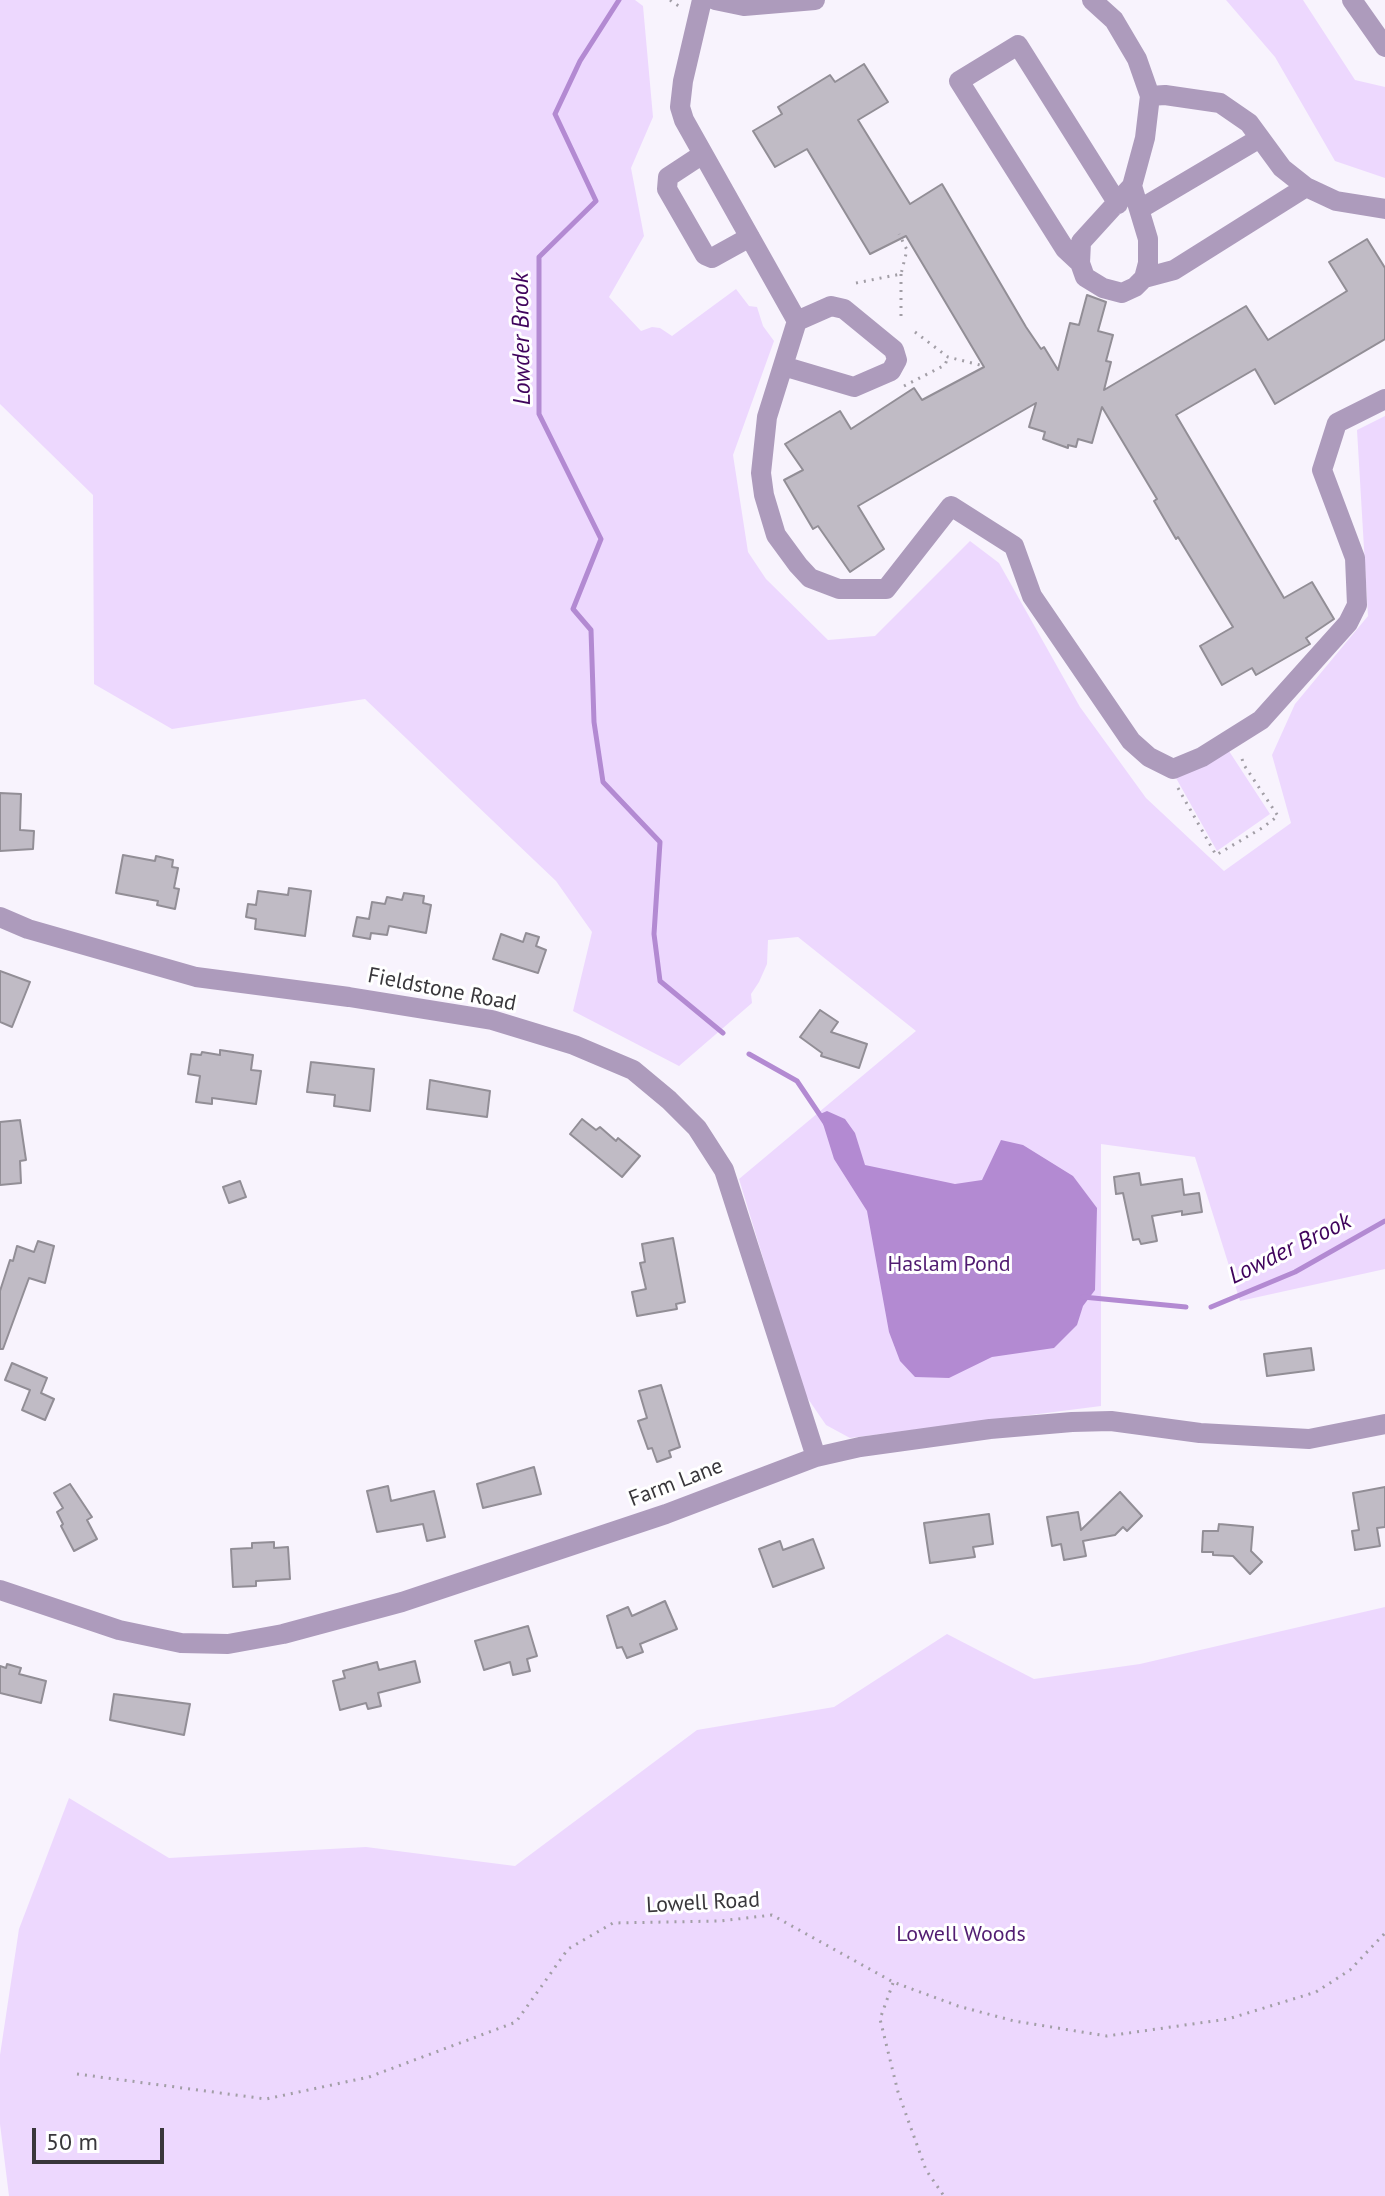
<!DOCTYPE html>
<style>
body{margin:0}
#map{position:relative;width:1385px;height:2196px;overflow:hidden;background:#f8f3fd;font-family:"PT Sans",sans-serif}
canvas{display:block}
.scale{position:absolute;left:32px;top:2128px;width:132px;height:36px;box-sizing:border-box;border:4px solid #39373b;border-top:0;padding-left:10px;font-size:24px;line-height:28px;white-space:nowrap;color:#39373b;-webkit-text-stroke:6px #fff;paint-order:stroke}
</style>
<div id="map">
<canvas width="1385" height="2196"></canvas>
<div class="scale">50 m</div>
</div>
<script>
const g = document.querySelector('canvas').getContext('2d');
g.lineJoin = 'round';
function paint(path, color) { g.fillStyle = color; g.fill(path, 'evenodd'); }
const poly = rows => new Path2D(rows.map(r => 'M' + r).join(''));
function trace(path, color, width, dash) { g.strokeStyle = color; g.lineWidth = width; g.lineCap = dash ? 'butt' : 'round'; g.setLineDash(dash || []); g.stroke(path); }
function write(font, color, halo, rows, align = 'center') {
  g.font = font + ' "PT Sans",sans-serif'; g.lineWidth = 6; g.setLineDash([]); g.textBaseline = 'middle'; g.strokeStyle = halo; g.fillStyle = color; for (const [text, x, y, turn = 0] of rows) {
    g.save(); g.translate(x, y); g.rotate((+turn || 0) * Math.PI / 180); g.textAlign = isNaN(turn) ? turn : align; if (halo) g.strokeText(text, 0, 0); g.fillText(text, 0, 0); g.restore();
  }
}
const green = poly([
 [0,0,635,0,643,6,653,117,631,168,644,236,609,297,641,331,652,327,660,328,672,336,736,289,749,306,757,307,763,326,774,341,733,455,748,552,766,579,828,640,875,636,970,541,999,563,1080,707,1146,798,1224,871,1291,823,1272,755,1295,704,1368,616,1357,430,1385,416,1385,1269,1240,1301,1195,1157,1101,1144,1101,1406,850,1438,826,1425,804,1393,739,1179,916,1031,798,937,768,940,767,964,759,982,751,994,752,1003,679,1066,573,1011,592,932,556,881,365,699,172,729,94,684,93,495,0,404],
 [1226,0,1303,0,1355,80,1385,87,1385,178,1335,161,1275,57],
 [1227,748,1270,814,1217,851,1176,778],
 [1385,1607,1385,2196,9,2196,0,2124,0,2055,19,1929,69,1798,169,1858,366,1847,515,1866,697,1730,834,1707,947,1634,1034,1679,1140,1664]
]);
const water = poly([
 [827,1111,845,1119,855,1133,865,1165,955,1184,982,1180,1001,1140,1023,1145,1073,1176,1097,1208,1095,1290,1083,1306,1077,1325,1054,1348,992,1357,949,1378,915,1377,900,1361,889,1332,867,1211,834,1159,820,1114]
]);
const stream = poly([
 [619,0,580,61,555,114,596,201,539,257,539,414,601,539,573,609,591,630,594,722,603,782,660,842,654,934,660,981,723,1033],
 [749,1054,797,1081,826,1124],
 [1083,1297,1186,1307],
 [1211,1307,1295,1272,1385,1221]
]);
const building = poly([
 [864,64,888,102,858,120,910,204,942,184,1026,327,1041,349,1044,347,1058,370,1070,323,1079,325,1087,295,1106,302,1098,331,1113,335,1106,361,1111,362,1104,390,1246,306,1268,340,1347,291,1329,262,1367,239,1385,268,1385,339,1275,404,1255,369,1176,415,1284,598,1312,582,1334,619,1306,638,1310,644,1256,675,1252,668,1222,685,1200,646,1233,627,1178,537,1176,539,1154,501,1157,499,1102,407,1092,443,1078,439,1076,447,1068,445,1068,448,1043,439,1045,432,1029,427,1036,403,858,506,884,549,850,572,818,526,813,529,784,480,803,470,785,444,840,411,851,429,914,388,922,400,984,367,906,236,870,254,807,149,775,167,753,131,782,114,778,107,830,75,835,82,864,64],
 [0,793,21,794,20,830,34,831,33,849,0,851,0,793],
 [123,855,155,861,156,856,173,860,172,867,178,868,174,888,179,889,175,909,157,905,158,901,116,893,123,855],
 [289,888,311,891,305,936,255,929,256,919,246,917,248,904,256,905,258,891,288,895,289,888],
 [404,893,424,896,423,903,431,905,426,933,389,926,387,935,371,933,370,939,353,936,357,917,369,919,372,902,385,904,387,897,402,900,404,893],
 [526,933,539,937,536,946,546,950,538,973,493,959,501,934,523,942,526,933],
 [0,971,30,982,12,1027,0,1022,0,971],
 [820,1010,838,1022,831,1032,867,1044,859,1068,821,1056,822,1053,800,1037,820,1010],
 [220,1050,253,1055,251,1070,261,1071,256,1104,212,1098,212,1104,196,1102,200,1076,188,1074,191,1054,201,1055,202,1052,220,1055,220,1050],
 [311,1062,374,1069,370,1111,334,1106,335,1095,307,1092,311,1062],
 [430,1080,490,1091,487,1117,427,1109,430,1080],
 [582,1119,596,1130,600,1127,616,1141,618,1138,640,1156,622,1177,570,1134,582,1119],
 [20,1120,26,1160,20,1161,21,1183,0,1185,0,1122,20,1120],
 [1139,1173,1141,1185,1182,1179,1184,1195,1199,1193,1202,1212,1182,1215,1182,1211,1152,1216,1157,1241,1141,1244,1139,1239,1133,1240,1123,1193,1116,1194,1114,1177,1139,1173],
 [240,1181,246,1197,229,1203,223,1187,240,1181],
 [673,1238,685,1302,676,1304,677,1309,637,1316,632,1292,646,1289,640,1263,645,1262,642,1244,673,1238],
 [38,1241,54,1246,45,1283,29,1278,3,1349,0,1349,0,1291,10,1260,13,1261,17,1246,34,1252,38,1241],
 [1311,1348,1314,1370,1267,1376,1264,1354,1311,1348],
 [12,1363,47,1378,41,1393,54,1399,45,1420,22,1410,30,1390,5,1380,12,1363],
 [661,1385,680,1447,669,1451,671,1457,657,1462,652,1448,648,1449,638,1421,647,1418,639,1391,661,1385],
 [534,1467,541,1494,483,1508,477,1484,534,1467],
 [70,1484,92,1517,87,1520,97,1539,74,1551,61,1526,63,1524,57,1512,63,1508,54,1493,70,1484],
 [388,1486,391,1501,434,1491,445,1537,427,1541,423,1524,377,1532,367,1491,388,1486],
 [1385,1487,1385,1527,1377,1528,1380,1546,1355,1550,1352,1531,1359,1530,1353,1493,1385,1487],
 [1120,1492,1142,1516,1127,1531,1123,1527,1115,1535,1083,1541,1086,1556,1064,1560,1061,1544,1052,1546,1047,1517,1078,1512,1081,1530,1120,1492],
 [989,1514,993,1544,973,1547,975,1557,930,1563,924,1523,989,1514],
 [1219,1524,1253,1527,1251,1551,1262,1562,1250,1574,1233,1556,1213,1555,1213,1552,1202,1552,1203,1531,1218,1531,1219,1524],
 [813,1539,824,1568,773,1587,759,1549,780,1541,783,1550,813,1539],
 [274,1542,274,1548,288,1547,290,1579,256,1581,256,1586,233,1587,231,1549,252,1548,252,1543,274,1542],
 [665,1601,677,1629,640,1644,643,1652,627,1658,622,1647,617,1648,607,1616,628,1607,632,1616,665,1601],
 [528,1626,537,1656,527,1659,530,1671,513,1675,510,1662,484,1670,475,1641,528,1626],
 [415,1661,420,1682,378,1693,381,1706,368,1709,366,1703,340,1710,333,1681,345,1678,343,1671,377,1662,379,1670,415,1661],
 [7,1664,21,1668,19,1674,46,1681,41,1703,0,1693,0,1666,6,1668,7,1664],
 [114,1694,190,1704,184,1735,110,1720,114,1694]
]);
const path = poly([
 [670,0,680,7],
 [901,274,901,321],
 [856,283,901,274,907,250,899,234],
 [915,332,948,357,980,365],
 [904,386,945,365,948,357],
 [1178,788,1216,855,1262,828,1278,816,1244,765,1241,756],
 [893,1983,880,2019,898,2092,926,2170,944,2196],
 [77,2074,266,2099,369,2077,516,2022,568,1949,613,1923,720,1921,772,1915,893,1982,958,2006,1014,2021,1107,2036,1228,2019,1316,1992,1350,1970,1385,1933]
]);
const minor = poly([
 [702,0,683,81,680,107,684,120,797,321,767,417,761,473,764,495,776,535,798,565,810,578,839,589,886,589,951,506,1014,546,1032,596,1131,741,1149,757,1173,769,1202,757,1261,720,1348,623,1357,605,1355,558,1322,470,1337,423,1385,399],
 [715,0,744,6,815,0],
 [1092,0,1114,20,1137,59,1150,96,1145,138,1132,186,1081,242,1080,263,1085,277,1103,288,1122,293,1135,287,1144,278,1148,263,1148,239,1132,186],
 [1352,0,1385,47],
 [1150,96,1165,95,1220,103,1249,123,1282,168,1306,187,1336,201,1385,209],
 [703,154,668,177,667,189,705,255,712,258,750,237],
 [1140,209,1260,138],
 [1080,263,1065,249,959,81,1018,45,1118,204],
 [1144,278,1174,270,1306,187],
 [783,366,854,387,891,371,897,360,894,350,844,309,831,306,797,321],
 [0,917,28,929,196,977,349,997,492,1020,574,1045,633,1070,669,1100,697,1128,724,1170,816,1457],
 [0,1590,119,1630,181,1643,228,1644,283,1634,402,1602,666,1514,816,1457,860,1447,990,1429,1072,1422,1111,1421,1200,1433,1309,1439,1385,1424]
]);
const streetNames = [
 ["Fieldstone Road",442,990,11],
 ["Farm Lane",676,1483,-21],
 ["Lowell Road",703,1903,-3]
];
const parkNames = [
 ["Haslam Pond",949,1265],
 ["Lowell Woods",961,1935]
];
const waterNames = [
 ["Lowder Brook",522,339,-91],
 ["Lowder Brook",1290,1249,-26]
];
paint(green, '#edd8fe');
paint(water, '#b38ad2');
trace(stream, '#b38ad2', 5);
paint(building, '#c0bbc5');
trace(building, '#928e96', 2);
trace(path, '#a29ea6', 3, [2, 6]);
trace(minor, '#ad9bbc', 20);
write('22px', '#39373b', '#fff', streetNames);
write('22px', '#511c71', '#fff', parkNames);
write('italic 24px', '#3f035c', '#fff', waterNames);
</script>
